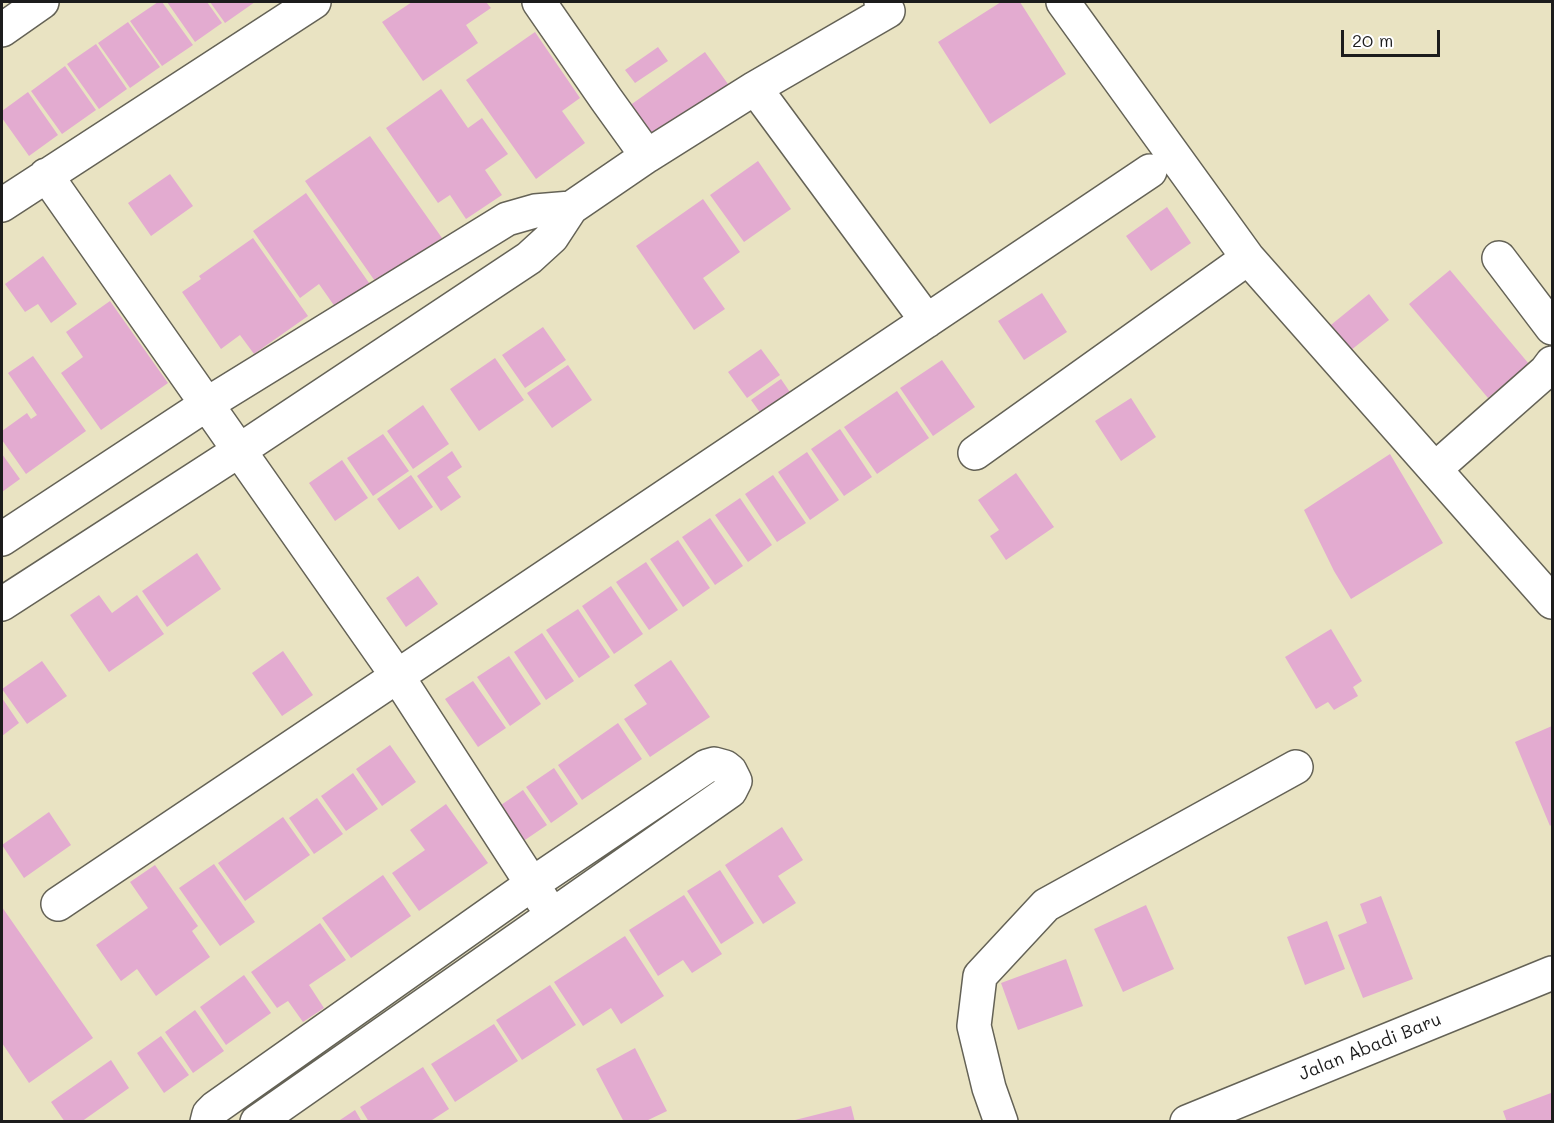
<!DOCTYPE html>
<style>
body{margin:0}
#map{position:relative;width:1554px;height:1123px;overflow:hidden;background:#e9e3c2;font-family:Mali,sans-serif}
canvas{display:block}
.frame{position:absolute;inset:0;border:3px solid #1c1c1c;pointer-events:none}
.scale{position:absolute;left:1341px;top:30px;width:99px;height:27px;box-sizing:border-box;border:3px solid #1c1c1c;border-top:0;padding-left:8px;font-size:18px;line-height:21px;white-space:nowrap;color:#1c1c1c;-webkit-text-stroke:4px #fff;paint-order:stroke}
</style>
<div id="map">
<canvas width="1554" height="1123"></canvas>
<div class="frame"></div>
<div class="scale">20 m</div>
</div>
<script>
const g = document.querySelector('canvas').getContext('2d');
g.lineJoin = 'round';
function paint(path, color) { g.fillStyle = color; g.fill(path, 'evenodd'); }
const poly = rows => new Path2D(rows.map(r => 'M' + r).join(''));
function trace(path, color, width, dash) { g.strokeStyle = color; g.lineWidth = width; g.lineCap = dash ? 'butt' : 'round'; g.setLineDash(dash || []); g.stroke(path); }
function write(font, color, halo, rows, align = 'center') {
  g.font = font + ' Mali,sans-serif'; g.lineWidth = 5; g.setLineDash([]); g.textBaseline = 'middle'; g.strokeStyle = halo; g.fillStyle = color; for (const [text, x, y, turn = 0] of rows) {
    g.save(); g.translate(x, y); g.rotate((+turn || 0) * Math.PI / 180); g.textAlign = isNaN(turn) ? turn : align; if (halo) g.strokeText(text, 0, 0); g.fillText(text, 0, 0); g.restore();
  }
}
const building = poly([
 [158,2,162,2,193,45,162,66,130,21],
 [167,2,207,2,222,23,195,42],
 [210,2,255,2,225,23],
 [412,2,486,2,491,8,466,25,478,43,423,81,382,22],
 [1001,2,1020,2,1066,74,990,124,938,42],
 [128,22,160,67,130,88,98,43],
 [535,32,580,98,562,111,585,143,536,179,466,80],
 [96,44,127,89,99,109,67,64],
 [658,47,668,61,635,83,625,70],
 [705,52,733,91,655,145,629,106],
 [65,66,96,110,62,134,31,91],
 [441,89,468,128,482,118,508,154,485,170,502,195,466,219,450,195,438,203,386,128],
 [28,92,58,135,29,156,2,118,2,111],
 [370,136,442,238,377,284,305,181],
 [758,161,791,209,744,242,710,195],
 [170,174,193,206,151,236,128,203],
 [306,193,374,290,340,314,319,284,300,298,253,231],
 [703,199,740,252,703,278,725,309,694,330,636,246],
 [1167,207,1191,243,1151,271,1126,236],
 [253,238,308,316,254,354,240,335,221,349,182,292,201,279,199,276],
 [43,256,77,304,51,323,38,304,25,312,5,284],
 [1450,270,1529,364,1488,398,1409,304],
 [1042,293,1067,332,1024,360,998,321],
 [1369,294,1389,320,1341,358,1321,333],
 [110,301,168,383,101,430,61,373,83,357,66,332],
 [543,327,566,360,525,388,502,355],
 [761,349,780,375,747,398,728,372],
 [33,356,86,431,26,474,2,440,2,431,27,413,31,419,37,415,8,373],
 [495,358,524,400,479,431,450,389],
 [942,360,975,407,933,436,900,388],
 [568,365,592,400,552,428,527,393],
 [781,379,794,398,764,418,751,400],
 [897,391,929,438,877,474,844,427],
 [1131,398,1156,437,1121,461,1095,421],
 [423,405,449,444,413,469,387,431],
 [840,429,872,477,844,496,811,449],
 [383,434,409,471,373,496,347,458],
 [452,451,462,467,447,477,461,497,441,511,417,476],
 [807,452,839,500,810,520,778,472],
 [2,454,20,479,2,492],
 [1390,454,1443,543,1351,599,1334,571,1304,510],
 [342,460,368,498,335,521,309,483],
 [1016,473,1054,527,1006,560,990,536,999,530,978,500],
 [411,475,433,507,399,530,377,499],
 [773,475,806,523,777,542,745,494],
 [740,498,772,545,748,562,715,515],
 [710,518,743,566,715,585,682,537],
 [678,540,710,588,683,607,650,559],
 [197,553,221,589,167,627,142,591],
 [646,562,678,610,649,630,616,582],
 [418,576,438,604,406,627,386,598],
 [611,586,643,634,614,654,582,606],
 [99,595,112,613,137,595,164,634,109,672,70,615],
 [578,609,610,657,579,678,546,630],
 [1331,629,1362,681,1353,687,1358,696,1334,710,1328,702,1316,709,1285,657],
 [542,633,574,681,546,700,514,652],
 [283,651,313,695,282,716,252,673],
 [509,656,541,704,510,726,477,677],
 [671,660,710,717,650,757,624,719,647,704,634,685],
 [42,661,67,696,27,724,2,689],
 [473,681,506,728,478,747,445,699],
 [2,698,19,723,2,736],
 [618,723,642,759,582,800,558,765],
 [1552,726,1552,824,1550,826,1515,742],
 [390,745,416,782,382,806,356,769],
 [554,768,578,804,551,823,526,787],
 [353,773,378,809,346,831,321,796],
 [523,790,547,825,522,842,498,807],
 [317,798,343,834,314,854,289,818],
 [446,804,488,863,419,911,392,873,425,850,410,830],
 [49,812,71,845,24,878,2,845],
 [283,817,310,855,245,901,218,863],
 [782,827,803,860,778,876,796,903,763,924,725,865],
 [214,864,255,922,220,946,179,888],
 [155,865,198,926,192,931,210,957,156,996,137,969,121,981,96,945,148,908,130,882],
 [720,870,754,923,721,944,687,891],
 [383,875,411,916,351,958,322,918],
 [684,895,722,954,692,973,683,960,658,976,629,930],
 [1381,896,1413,979,1363,998,1338,935,1367,923,1360,904],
 [1146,905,1174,969,1123,992,1094,929],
 [2,907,93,1038,29,1083,2,1043],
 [1327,921,1345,969,1305,985,1287,937],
 [320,923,346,960,309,985,324,1008,303,1022,288,1001,277,1008,251,972],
 [625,936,664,996,621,1024,611,1008,583,1026,554,982],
 [1066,959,1083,1006,1018,1030,1001,983],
 [244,975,271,1013,226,1045,200,1007],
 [550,985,576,1025,522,1060,496,1020],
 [195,1010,224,1051,193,1073,165,1032],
 [494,1024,518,1061,455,1102,431,1064],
 [161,1036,189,1075,164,1093,137,1053],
 [635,1048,667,1111,644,1122,624,1122,596,1069],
 [111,1060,129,1088,81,1122,65,1122,51,1102],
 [423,1067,449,1109,429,1122,369,1122,360,1107],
 [1551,1093,1552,1122,1507,1122,1503,1111],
 [851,1106,855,1122,791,1122,791,1121],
 [355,1110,362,1122,337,1122]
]);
const minor = poly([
 [539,2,606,99,647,156],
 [1063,2,1248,258,1552,602],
 [2,30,42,2],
 [755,88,927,321],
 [46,175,398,677,543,901],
 [2,205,314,2],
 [1499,258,1552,328],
 [975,453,1248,258],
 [1435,469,1546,371,1552,363],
 [2,539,207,404,507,219,535,211,571,208],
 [2,604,240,450,529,258,552,237,571,208,647,156,755,88,888,11,881,2],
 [58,904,1150,171],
 [207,1122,209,1114,215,1108,532,884,707,766,714,764,725,767,730,771,735,781,730,791,257,1122],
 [1001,1122,989,1088,974,1026,980,976,1046,905,1296,767],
 [1187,1122,1552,973]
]);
const streetNames = [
 ["Jalan Abadi Baru",1370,1047,-22]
];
paint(building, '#e3abd0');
trace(minor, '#646256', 36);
trace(minor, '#fff', 33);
write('18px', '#1c1c1c', '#fff', streetNames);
</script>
